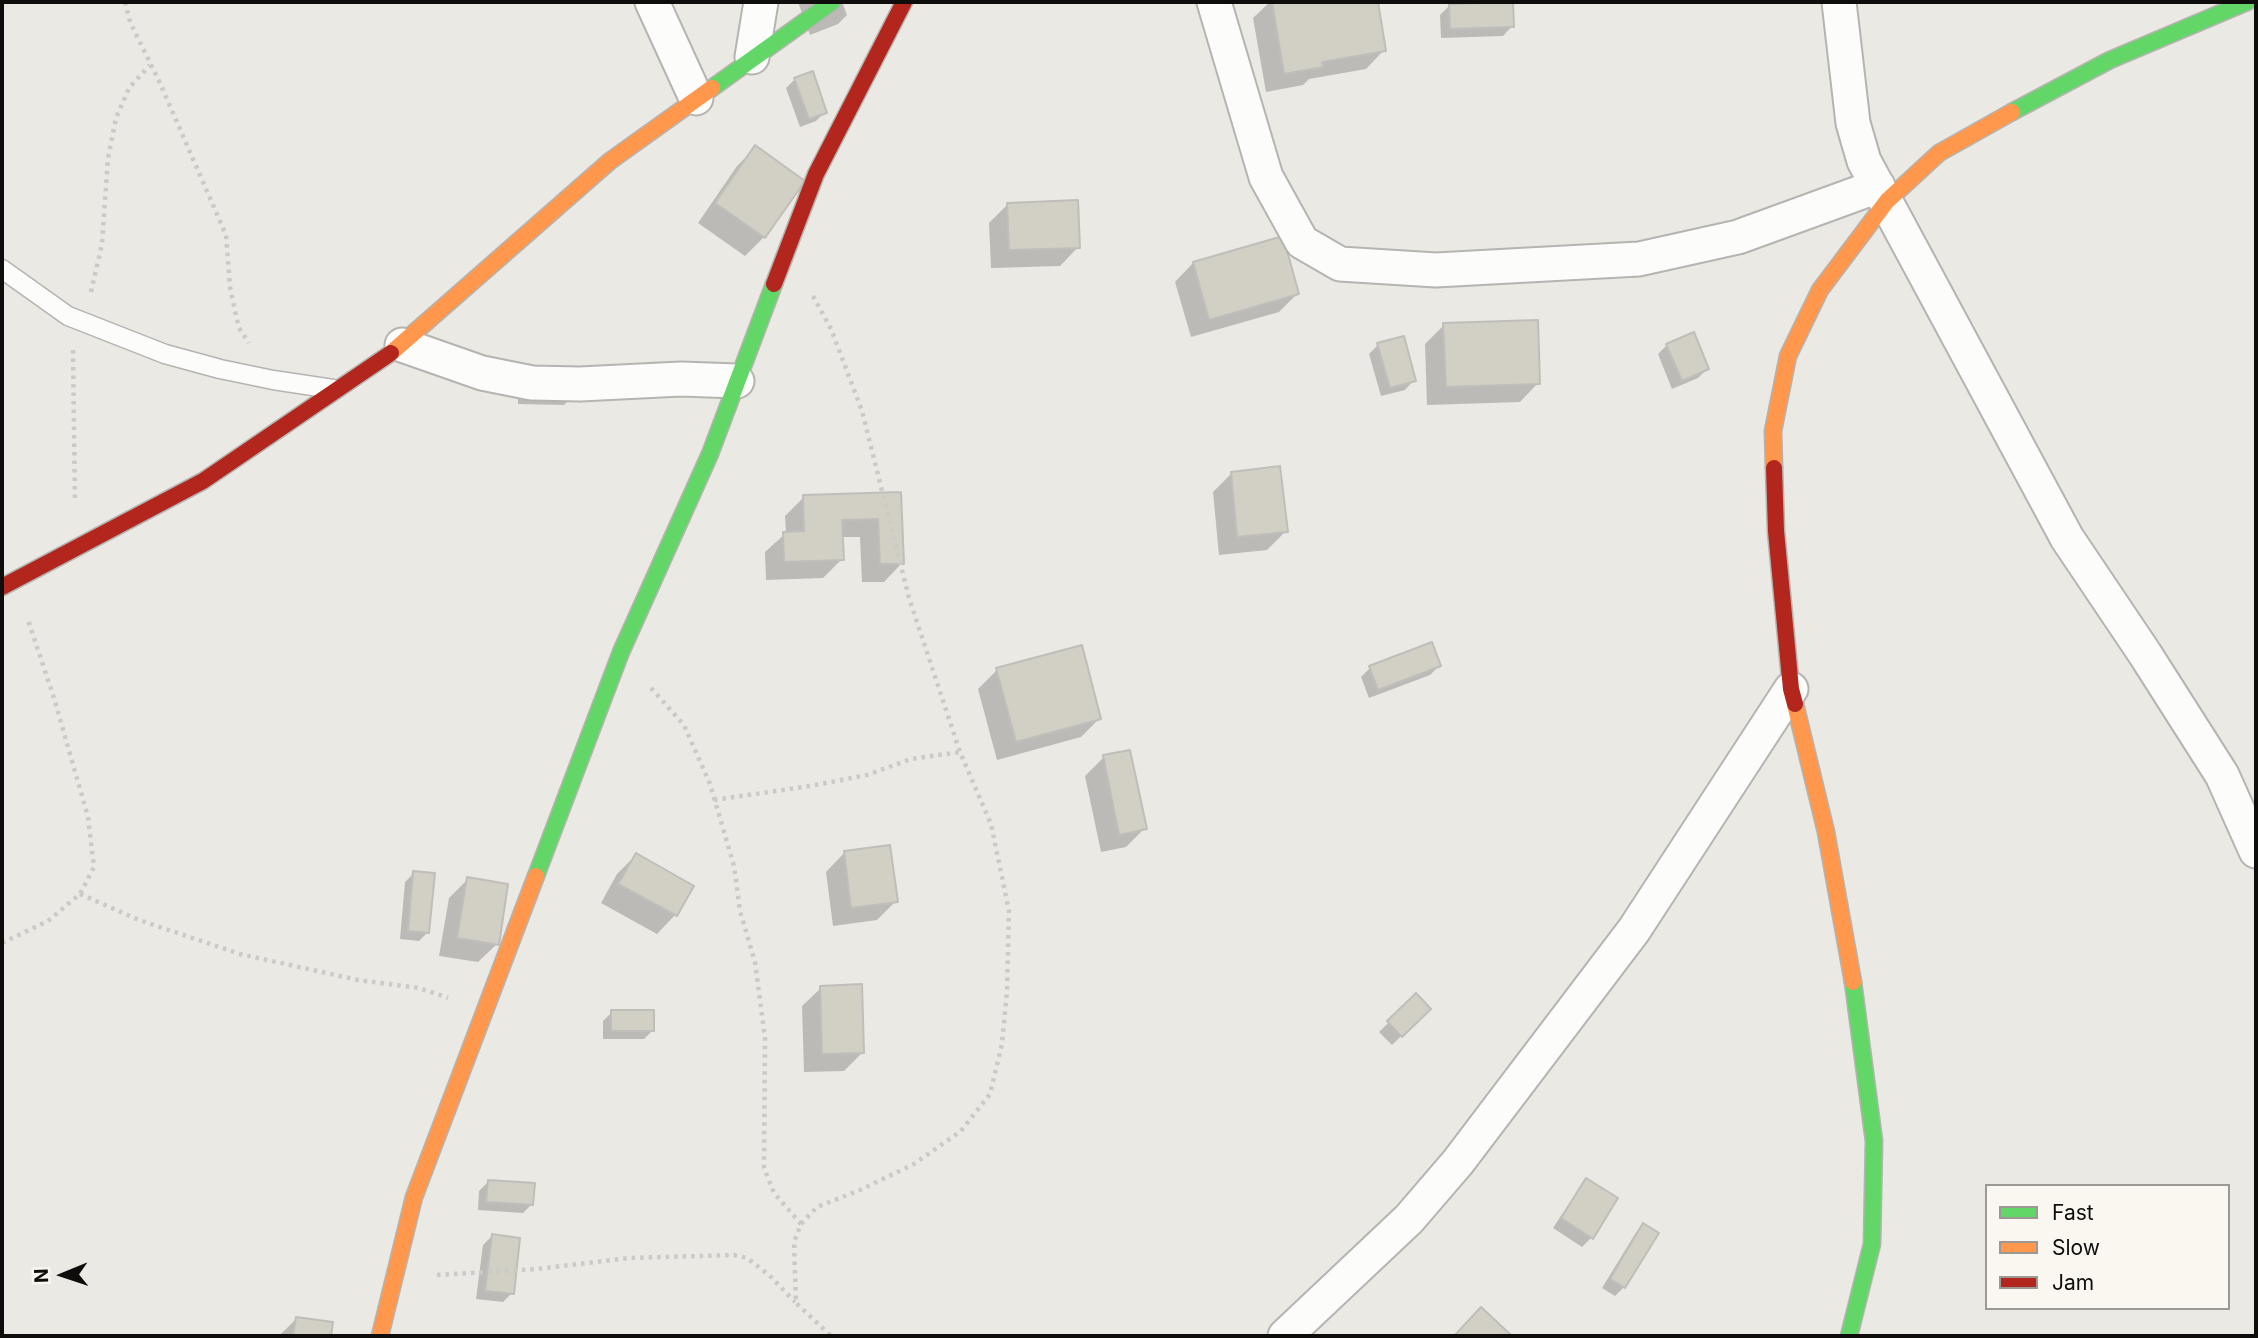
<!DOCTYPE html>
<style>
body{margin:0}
#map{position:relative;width:2258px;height:1338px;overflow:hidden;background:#eae9e4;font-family:Inter,sans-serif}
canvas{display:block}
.frame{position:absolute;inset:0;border:4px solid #0e0d0b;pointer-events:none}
.legend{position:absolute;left:1985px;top:1184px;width:245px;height:126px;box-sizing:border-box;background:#f9f7f0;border:2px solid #9b9994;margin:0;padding:9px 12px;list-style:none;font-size:21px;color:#0e0d0b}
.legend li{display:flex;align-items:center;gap:14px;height:35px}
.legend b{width:35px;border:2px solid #9b9994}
.north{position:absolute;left:28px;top:1240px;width:70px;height:70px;-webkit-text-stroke:5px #f9f7f0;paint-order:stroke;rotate:268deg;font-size:19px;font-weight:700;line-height:28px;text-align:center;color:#0e0d0b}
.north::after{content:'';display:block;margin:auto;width:24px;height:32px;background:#0e0d0b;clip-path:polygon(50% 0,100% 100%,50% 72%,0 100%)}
</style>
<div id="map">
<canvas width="2258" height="1338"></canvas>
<div class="frame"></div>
<ul class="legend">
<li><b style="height:9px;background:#63d668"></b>Fast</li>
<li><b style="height:9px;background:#ff974d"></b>Slow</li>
<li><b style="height:9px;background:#b3261e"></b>Jam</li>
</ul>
<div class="north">N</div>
</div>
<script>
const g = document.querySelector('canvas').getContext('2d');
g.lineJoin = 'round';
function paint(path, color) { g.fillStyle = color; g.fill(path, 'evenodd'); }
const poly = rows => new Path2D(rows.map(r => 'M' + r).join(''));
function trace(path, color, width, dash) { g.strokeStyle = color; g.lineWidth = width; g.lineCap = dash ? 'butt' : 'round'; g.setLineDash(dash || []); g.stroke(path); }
const shadow = poly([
 [798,2,842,2,847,15,838,24,810,35],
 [1270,2,1376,2,1384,50,1366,69,1309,79,1303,85,1266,92,1253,18],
 [1449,6,1512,26,1503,36,1441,38,1440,15],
 [795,79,825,112,816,121,800,127,786,88],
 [756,147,803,181,764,237,745,256,698,223,737,166],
 [1008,204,1078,247,1060,266,991,268,989,223],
 [1193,263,1297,294,1279,312,1191,337,1175,282],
 [1444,325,1538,383,1520,402,1427,405,1425,344],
 [1378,345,1414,380,1405,390,1381,396,1369,354],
 [1667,345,1707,369,1698,378,1672,389,1658,354],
 [518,376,573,396,564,405,518,404],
 [1232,473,1286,531,1267,550,1219,555,1213,492],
 [900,494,902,563,884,582,862,582,860,537,841,537,842,559,823,578,766,580,765,552,786,533,785,516,804,497],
 [1439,666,1430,675,1369,698,1361,677,1370,668],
 [997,670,1099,719,1081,737,997,760,978,689],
 [1104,757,1145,828,1126,847,1101,852,1085,776],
 [844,853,896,901,877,920,833,926,826,872],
 [636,855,691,887,675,915,657,934,601,903,617,874],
 [414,873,428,932,419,941,400,939,405,882],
 [468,879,497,944,478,962,439,956,449,898],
 [821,988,863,1052,844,1071,804,1072,802,1006],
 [1416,996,1429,1009,1392,1045,1379,1032],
 [612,1012,653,1030,644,1039,603,1039,603,1021],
 [1587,1181,1616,1199,1591,1238,1582,1247,1553,1228,1578,1190],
 [488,1182,532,1204,523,1213,478,1210,479,1191],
 [1643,1225,1624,1287,1615,1296,1602,1288,1635,1234],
 [492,1236,512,1293,503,1302,476,1299,483,1245],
 [296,1319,331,1323,330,1336,279,1336]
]);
const building = poly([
 [1272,2,1378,2,1386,51,1322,62,1323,67,1284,74,1272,2],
 [1513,2,1514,27,1450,29,1449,4,1513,2],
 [813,71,827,113,809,119,794,78,813,71],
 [755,145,805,181,765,238,715,203,755,145],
 [1078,200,1080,248,1009,250,1007,203,1078,200],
 [1283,236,1299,294,1209,320,1193,262,1283,236],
 [1538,320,1540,384,1446,387,1443,323,1538,320],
 [1694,332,1709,369,1682,381,1666,344,1694,332],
 [1404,336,1416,381,1390,388,1377,343,1404,336],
 [1280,466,1288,532,1237,537,1231,472,1280,466],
 [901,492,904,564,880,564,878,519,842,520,844,560,784,562,783,532,804,531,803,495,901,492],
 [1432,642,1441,666,1378,690,1369,666,1432,642],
 [1082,645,1101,719,1016,742,996,668,1082,645],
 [1130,750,1147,829,1119,835,1103,755,1130,750],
 [890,845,898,902,851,908,844,851,890,845],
 [636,853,694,886,677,916,618,884,636,853],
 [413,871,435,873,429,933,408,931,413,871],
 [467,877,508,884,499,945,457,938,467,877],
 [862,984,864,1053,822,1054,820,986,862,984],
 [1416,993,1431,1009,1402,1037,1387,1021,1416,993],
 [611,1010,654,1010,654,1031,611,1031,611,1010],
 [1586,1178,1618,1198,1593,1239,1561,1218,1586,1178],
 [488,1180,535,1183,533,1205,486,1202,488,1180],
 [1643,1223,1659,1233,1625,1288,1610,1279,1643,1223],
 [492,1234,520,1238,514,1294,485,1291,492,1234],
 [1481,1307,1511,1335,1510,1336,1454,1336,1481,1307],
 [296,1317,333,1322,331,1336,293,1336,296,1317]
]);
const path = poly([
 [125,2,130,22,160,83,226,235,230,287,235,311,239,328,249,343],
 [91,292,102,244,108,158,116,118,129,88,150,65],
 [813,296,831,329,862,411,909,598,960,752,991,824,1009,911,1007,991,1002,1044,990,1094,961,1131,914,1164,860,1190,817,1207,801,1224,794,1242,796,1303,831,1336],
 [73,350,75,503],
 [651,688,684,725,710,784,734,866,740,911,755,962,765,1038,764,1168,774,1193,801,1224],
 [714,800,810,786,867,775,911,759,960,752],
 [80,894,139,920,240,954,358,980,419,988,448,998],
 [2,943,48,921,80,894,94,867,88,817,54,698,28,620],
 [437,1275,537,1269,629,1258,734,1255,747,1258,769,1275,795,1302]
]);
const lane = poly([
 [2,269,68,316,165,354,220,369,273,380,333,389]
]);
const street = poly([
 [652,2,696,98],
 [1214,2,1266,177,1302,242,1340,264,1436,270,1639,259,1738,237,1878,186],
 [1839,2,1853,123,1864,161,2067,538,2145,654,2222,775,2256,851],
 [752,57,761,2],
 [402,345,482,373,532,383,580,384,681,379,737,381],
 [1285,1336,1409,1219,1458,1162,1634,930,1791,689]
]);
const fast = poly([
 [712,88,832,2],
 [2012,112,2110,60,2247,2],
 [536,876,621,652,710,454,774,284],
 [1849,1336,1872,1244,1874,1141,1853,982]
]);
const slow = poly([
 [391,353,610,161,712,88],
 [1774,468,1773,431,1788,356,1820,290,1887,201,1939,153,2012,112],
 [1795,704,1826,832,1853,982],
 [380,1336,414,1197,536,876]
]);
const jam = poly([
 [774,284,816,174,904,2],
 [1774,468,1776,531,1791,689,1795,704],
 [2,587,203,481,391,353]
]);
paint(shadow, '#0003');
paint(building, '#d2d0c4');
trace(building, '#bfbebb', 2);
trace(lane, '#b5b4b1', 21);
trace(street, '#b5b4b1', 37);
trace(fast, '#b5b4b1', 19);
trace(slow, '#b5b4b1', 19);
trace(jam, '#b5b4b1', 19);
trace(path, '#cacac8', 4.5, [3.5, 5]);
trace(lane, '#fcfcfb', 18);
trace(street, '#fcfcfb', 33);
trace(fast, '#63d668', 16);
trace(slow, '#ff974d', 16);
trace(jam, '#b3261e', 16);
</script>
